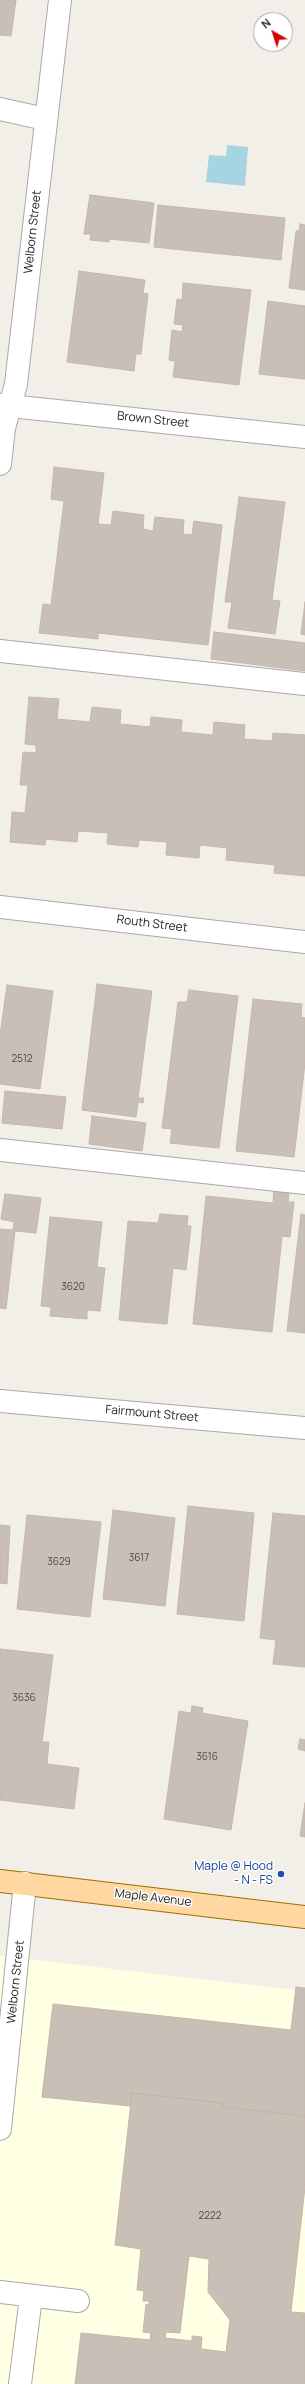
<!DOCTYPE html>
<style>
body{margin:0}
#map{position:relative;width:305px;height:2384px;overflow:hidden;background:#f2efe8;font-family:Manrope,sans-serif}
canvas{display:block}
.north{position:absolute;left:253px;top:12px;width:40px;height:40px;box-sizing:border-box;background:#fff;border:1px solid #a7a7a7;border-radius:50%;rotate:321deg;font-size:11px;font-weight:700;line-height:16px;text-align:center;color:#222}
.north::after{content:'';display:block;margin:auto;width:14px;height:18px;background:#d30100;clip-path:polygon(50% 0,100% 100%,50% 72%,0 100%)}
</style>
<div id="map">
<canvas width="305" height="2384"></canvas>
<div class="north">N</div>
</div>
<script>
const g = document.querySelector('canvas').getContext('2d');
g.lineJoin = 'round';
function paint(path, color) { g.fillStyle = color; g.fill(path, 'evenodd'); }
const poly = rows => new Path2D(rows.map(r => 'M' + r).join(''));
function trace(path, color, width, dash) { g.strokeStyle = color; g.lineWidth = width; g.lineCap = dash ? 'butt' : 'round'; g.setLineDash(dash || []); g.stroke(path); }
function write(font, color, halo, rows, align = 'center') {
  g.font = font + ' Manrope,sans-serif'; g.lineWidth = 3; g.setLineDash([]); g.textBaseline = 'middle'; g.strokeStyle = halo; g.fillStyle = color; for (const [text, x, y, turn = 0] of rows) {
    g.save(); g.translate(x, y); g.rotate((+turn || 0) * Math.PI / 180); g.textAlign = isNaN(turn) ? turn : align; if (halo) g.strokeText(text, 0, 0); g.fillText(text, 0, 0); g.restore();
  }
}
const education = poly([
 [0,1956,305,1991,305,2384,0,2384]
]);
const water = poly([
 [227,145,248,147,245,186,206,182,209,155,226,156]
]);
const building = poly([
 [0,0,16,0,11,36,0,35,0,0],
 [90,195,154,203,149,243,109,239,109,242,90,240,91,234,84,234,90,195],
 [158,205,285,218,281,260,154,247,158,205],
 [300,224,305,225,305,290,289,288,296,231,299,231,300,224],
 [79,271,145,280,143,293,148,294,141,354,136,354,134,371,67,362,79,271],
 [183,283,251,290,239,385,173,377,175,361,169,360,172,330,182,332,183,325,174,324,177,299,182,300,183,283],
 [268,301,305,306,305,379,259,374,268,301],
 [54,467,104,473,98,524,111,525,113,511,144,515,143,529,153,531,155,517,184,520,183,534,192,535,194,521,222,525,208,645,98,633,98,639,39,633,43,604,51,605,64,501,51,499,54,467],
 [239,497,285,502,272,600,280,601,275,634,228,628,232,602,225,602,239,497],
 [305,602,305,635,301,634,305,602],
 [214,632,305,643,305,671,211,659,214,632],
 [29,697,59,699,57,719,90,722,92,707,121,710,120,724,150,727,151,717,182,720,181,732,213,735,214,722,245,725,244,739,272,741,273,733,305,735,305,876,274,873,275,865,226,860,227,848,200,845,199,858,166,855,167,842,139,840,138,847,107,844,108,833,78,831,77,842,46,839,45,845,10,842,12,812,25,813,28,785,20,785,23,752,36,753,36,745,25,744,29,697],
 [97,984,152,991,138,1098,144,1098,143,1103,138,1102,136,1117,82,1110,97,984],
 [7,985,53,991,40,1089,0,1084,0,1035,7,985],
 [189,990,238,996,219,1148,170,1143,172,1129,162,1128,178,1002,187,1002,189,990],
 [253,999,302,1004,301,1017,305,1018,305,1063,294,1157,236,1151,253,999],
 [5,1091,66,1097,62,1129,2,1123,5,1091],
 [92,1116,146,1123,142,1151,89,1144,92,1116],
 [274,1189,289,1191,288,1202,294,1202,290,1237,282,1236,272,1332,193,1324,206,1196,273,1203,274,1189],
 [5,1194,41,1198,36,1233,15,1231,6,1309,0,1308,0,1229,13,1230,14,1222,1,1219,5,1194],
 [160,1214,188,1216,187,1226,191,1226,186,1270,173,1268,167,1324,119,1320,128,1221,158,1223,160,1214],
 [301,1214,305,1215,305,1333,287,1331,301,1214],
 [50,1217,102,1222,97,1267,105,1268,100,1311,87,1310,87,1319,50,1316,51,1307,41,1306,50,1217],
 [188,1506,254,1513,244,1621,177,1614,188,1506],
 [113,1510,175,1518,165,1606,103,1599,113,1510],
 [273,1513,305,1516,305,1667,273,1664,276,1640,260,1638,273,1513],
 [27,1515,101,1522,90,1617,17,1609,27,1515],
 [0,1525,10,1526,7,1584,0,1583,0,1525],
 [0,1649,53,1655,42,1742,49,1742,47,1764,79,1768,74,1809,0,1800,0,1649],
 [192,1706,203,1708,202,1713,248,1721,231,1830,164,1819,179,1711,191,1713,192,1706],
 [300,1739,305,1740,305,1751,298,1749,300,1739],
 [305,1803,305,1837,300,1836,305,1803],
 [296,1987,305,1988,305,2116,222,2107,223,2103,132,2093,130,2106,42,2097,53,2004,291,2030,296,1987],
 [132,2093,223,2103,222,2107,305,2116,305,2187,291,2312,305,2313,305,2384,75,2384,81,2333,150,2340,151,2333,143,2332,146,2304,149,2305,149,2301,143,2301,144,2291,137,2290,141,2249,115,2245,132,2093],
 [189,2256,209,2259,208,2292,230,2320,226,2352,201,2349,202,2337,192,2336,192,2341,165,2338,166,2332,180,2333,189,2256]
]);
const minor = poly([
 [0,109,45,119],
 [0,405,305,437],
 [0,464,4,428,16,384,60,0],
 [0,651,305,684],
 [0,907,305,942],
 [0,1150,305,1183],
 [0,1401,305,1428],
 [0,2129,25,1883],
 [0,2292,78,2301],
 [20,2384,31,2297]
]);
const major = poly([
 [0,1881,305,1917]
]);
const markers = [
 [281,1874,4,"#1a4fb4"]
];
const numberNames = [
 ["2512",22,1059],
 ["3620",73,1287],
 ["3617",139,1558],
 ["3629",59,1562],
 ["3636",24,1698],
 ["3616",207,1757],
 ["2222",210,2216]
];
const streetNames = [
 ["Welborn Street",33,232,-84],
 ["Brown Street",153,420,6],
 ["Routh Street",152,924,7],
 ["Fairmount Street",152,1414,5],
 ["Maple Avenue",153,1898,7],
 ["Welborn Street",16,1982,-84]
];
const transitNames = [
 ["Maple @ Hood",273,1867],
 ["- N - FS",273,1881]
];
paint(education, '#ffffe4');
paint(water, '#a6d4e2');
paint(building, '#c8bfb7');
trace(building, '#c5b6a9', 1);
trace(minor, '#a9a9a9', 24);
trace(major, '#9f6c00', 24);
trace(minor, '#fff', 22);
trace(major, '#ffd7a0', 22);
for (const [x, y, r, color] of markers) { const dot = new Path2D(); dot.arc(x, y, r, 0, 2 * Math.PI); g.fillStyle = color; g.fill(dot); trace(dot, '#fff', 1.5); }
write('10px', '#4c4947', null, numberNames);
write('12px', '#222', '#fff', streetNames);
write('12px', '#164399', '#fff', transitNames, 'right');
</script>
